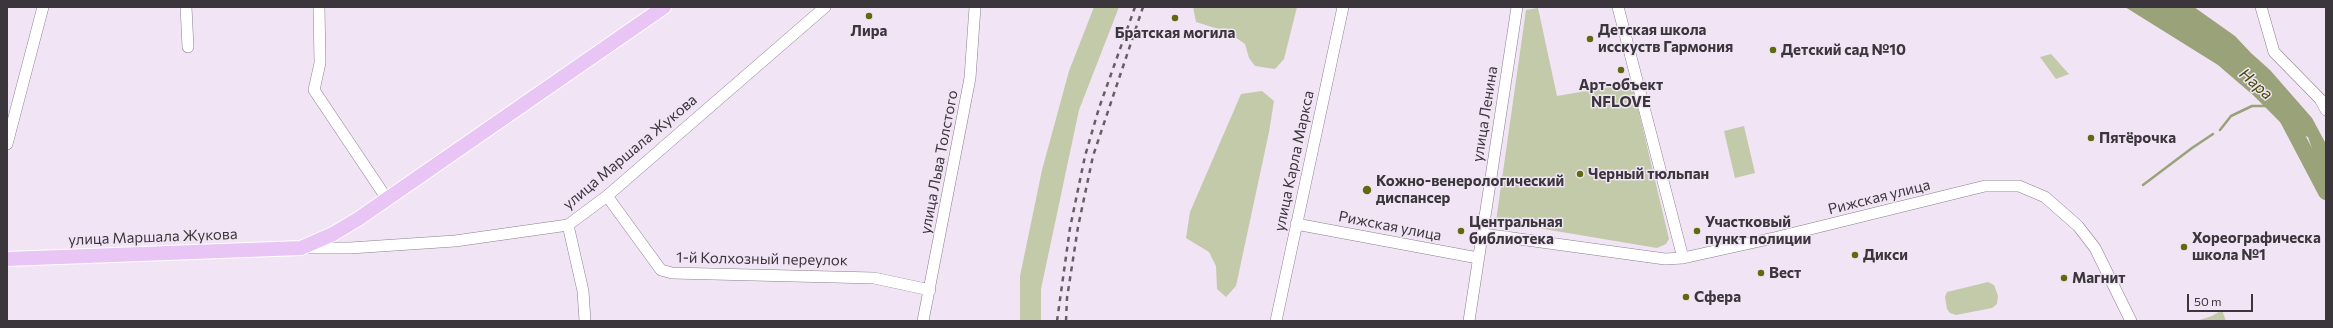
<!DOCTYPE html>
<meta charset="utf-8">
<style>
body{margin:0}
#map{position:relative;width:2333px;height:328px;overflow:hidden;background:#f1e4f5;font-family:Commissioner,sans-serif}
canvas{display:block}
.frame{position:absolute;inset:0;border:8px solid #3a363c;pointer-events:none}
.scale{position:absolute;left:2187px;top:294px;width:66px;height:18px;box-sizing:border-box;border:2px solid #3a363c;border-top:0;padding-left:5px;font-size:12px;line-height:14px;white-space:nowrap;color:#3a363c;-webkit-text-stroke:3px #f1e4f5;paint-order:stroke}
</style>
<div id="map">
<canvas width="2333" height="328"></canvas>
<div class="frame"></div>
<div class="scale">50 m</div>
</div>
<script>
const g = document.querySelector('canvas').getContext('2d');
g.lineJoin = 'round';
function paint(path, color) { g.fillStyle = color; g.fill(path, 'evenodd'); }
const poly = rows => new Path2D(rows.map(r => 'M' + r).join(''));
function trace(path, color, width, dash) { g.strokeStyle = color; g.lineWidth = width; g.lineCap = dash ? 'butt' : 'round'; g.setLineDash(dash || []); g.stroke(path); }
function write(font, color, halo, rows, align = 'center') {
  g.font = font + ' Commissioner,sans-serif'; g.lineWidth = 3; g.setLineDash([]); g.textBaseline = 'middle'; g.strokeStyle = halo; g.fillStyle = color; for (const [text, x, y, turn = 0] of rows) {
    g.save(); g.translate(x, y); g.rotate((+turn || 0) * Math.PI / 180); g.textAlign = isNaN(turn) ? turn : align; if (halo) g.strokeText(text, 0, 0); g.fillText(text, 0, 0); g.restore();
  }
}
const green = poly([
 [1094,7,1119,7,1079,110,1041,289,1041,321,1020,321,1020,276,1042,170,1069,71],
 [1193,7,1297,7,1284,59,1275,69,1255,66,1249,58,1245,44,1228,32,1196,22],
 [1538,8,1557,96,1632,83,1669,239,1666,244,1657,248,1496,221,1526,10],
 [2051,54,2069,74,2056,79,2040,57],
 [1262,91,1274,101,1269,132,1236,286,1226,297,1217,289,1216,266,1209,252,1186,238,1190,212,1241,94],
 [1744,126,1755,173,1735,178,1724,131],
 [1988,282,1994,285,1998,296,1997,304,1992,308,1956,315,1950,313,1947,309,1945,297,1947,292],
 [2222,310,2226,321,2196,321,2212,316]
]);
const water = poly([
 [2125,7,2194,7,2235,36,2251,53,2270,70,2312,118,2326,144,2326,200,2313,177,2319,169,2308,137,2287,129,2254,96,2218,65]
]);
const stream = poly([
 [2220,130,2231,116,2252,106,2266,106],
 [2143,185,2192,148,2213,134]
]);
const river = poly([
 [2285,114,2326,192]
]);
const minor = poly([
 [186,7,188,47],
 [319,7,320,63,314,90,387,199],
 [1618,7,1683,258],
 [2261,7,2274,52,2320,99,2326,110],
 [7,144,43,7],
 [607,196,661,270,672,273,874,278,930,290],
 [1296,224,1478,258],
 [568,225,583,291,585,321],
 [1483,234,1665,259,1683,258,1778,237,1985,186,2019,186,2045,197,2078,226,2095,248,2131,321],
 [305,248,350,248,455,241,568,225,607,196,825,7],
 [923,321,970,78,975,7],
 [1276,321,1343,7],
 [1469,321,1517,7]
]);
const major = poly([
 [7,259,301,248,333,234,358,219,664,7]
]);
const rail = poly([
 [1057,321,1070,228,1085,156,1099,108,1135,7],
 [1066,321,1067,298,1078,227,1093,156,1143,7]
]);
const markers = [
 [869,16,4,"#5f690e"],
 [1175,18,4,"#5f690e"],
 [1590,39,4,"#5f690e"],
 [1773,50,4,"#5f690e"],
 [1621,70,4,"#5f690e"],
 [2091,138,4,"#5f690e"],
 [1580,174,4,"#5f690e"],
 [1367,190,5,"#5f690e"],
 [1461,231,4,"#5f690e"],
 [1697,231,4,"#5f690e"],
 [2184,247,4,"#5f690e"],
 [1855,255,4,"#5f690e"],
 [1761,273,4,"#5f690e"],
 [2064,278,4,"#5f690e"],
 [1686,297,4,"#5f690e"]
];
const poiNames = [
 ["Детская школа",1598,30],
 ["исскуств Гармония",1598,47],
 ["Лира",869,31,"center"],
 ["Братская могила",1175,33,"center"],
 ["Детский сад №10",1781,50],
 ["Арт-объект",1621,85,"center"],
 ["NFLOVE",1621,102,"center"],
 ["Пятёрочка",2099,138],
 ["Черный тюльпан",1588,174],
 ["Кожно-венерологический",1376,181],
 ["диспансер",1376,198],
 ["Центральная",1469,222],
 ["библиотека",1469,239],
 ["Участковый",1705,222],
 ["пункт полиции",1705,239],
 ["Хореографическа",2192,238],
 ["школа №1",2192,255],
 ["Дикси",1863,255],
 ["Вест",1769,273],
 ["Магнит",2072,278],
 ["Сфера",1694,297]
];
const streetNames = [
 ["улица Ленина",1485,114,-81],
 ["улица Маршала Жукова",630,152,-40],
 ["улица Карла Маркса",1294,161,-78],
 ["улица Льва Толстого",939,162,-79],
 ["Рижская улица",1879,197,-14],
 ["Рижская улица",1390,226,11],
 ["улица Маршала Жукова",153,237,-2],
 ["1-й Колхозный переулок",762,259,1]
];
const waterNames = [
 ["Нара",2256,84,41]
];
paint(green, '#c3caaa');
paint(water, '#9aa279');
trace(stream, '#9aa279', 2.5);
trace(river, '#9aa279', 16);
trace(minor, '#8b808f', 12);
trace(major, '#fff', 16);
trace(minor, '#fff', 11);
trace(major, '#e8c5f4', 14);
trace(rail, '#645e66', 2.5, [5, 5]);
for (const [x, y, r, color] of markers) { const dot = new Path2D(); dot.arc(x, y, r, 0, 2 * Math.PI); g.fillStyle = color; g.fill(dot); trace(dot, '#f1e4f5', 1.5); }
write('bold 15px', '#3a363c', '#f1e4f5', poiNames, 'left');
write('15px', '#3a363c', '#f1e4f5', streetNames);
write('italic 16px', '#444c04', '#f1e4f5', waterNames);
</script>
